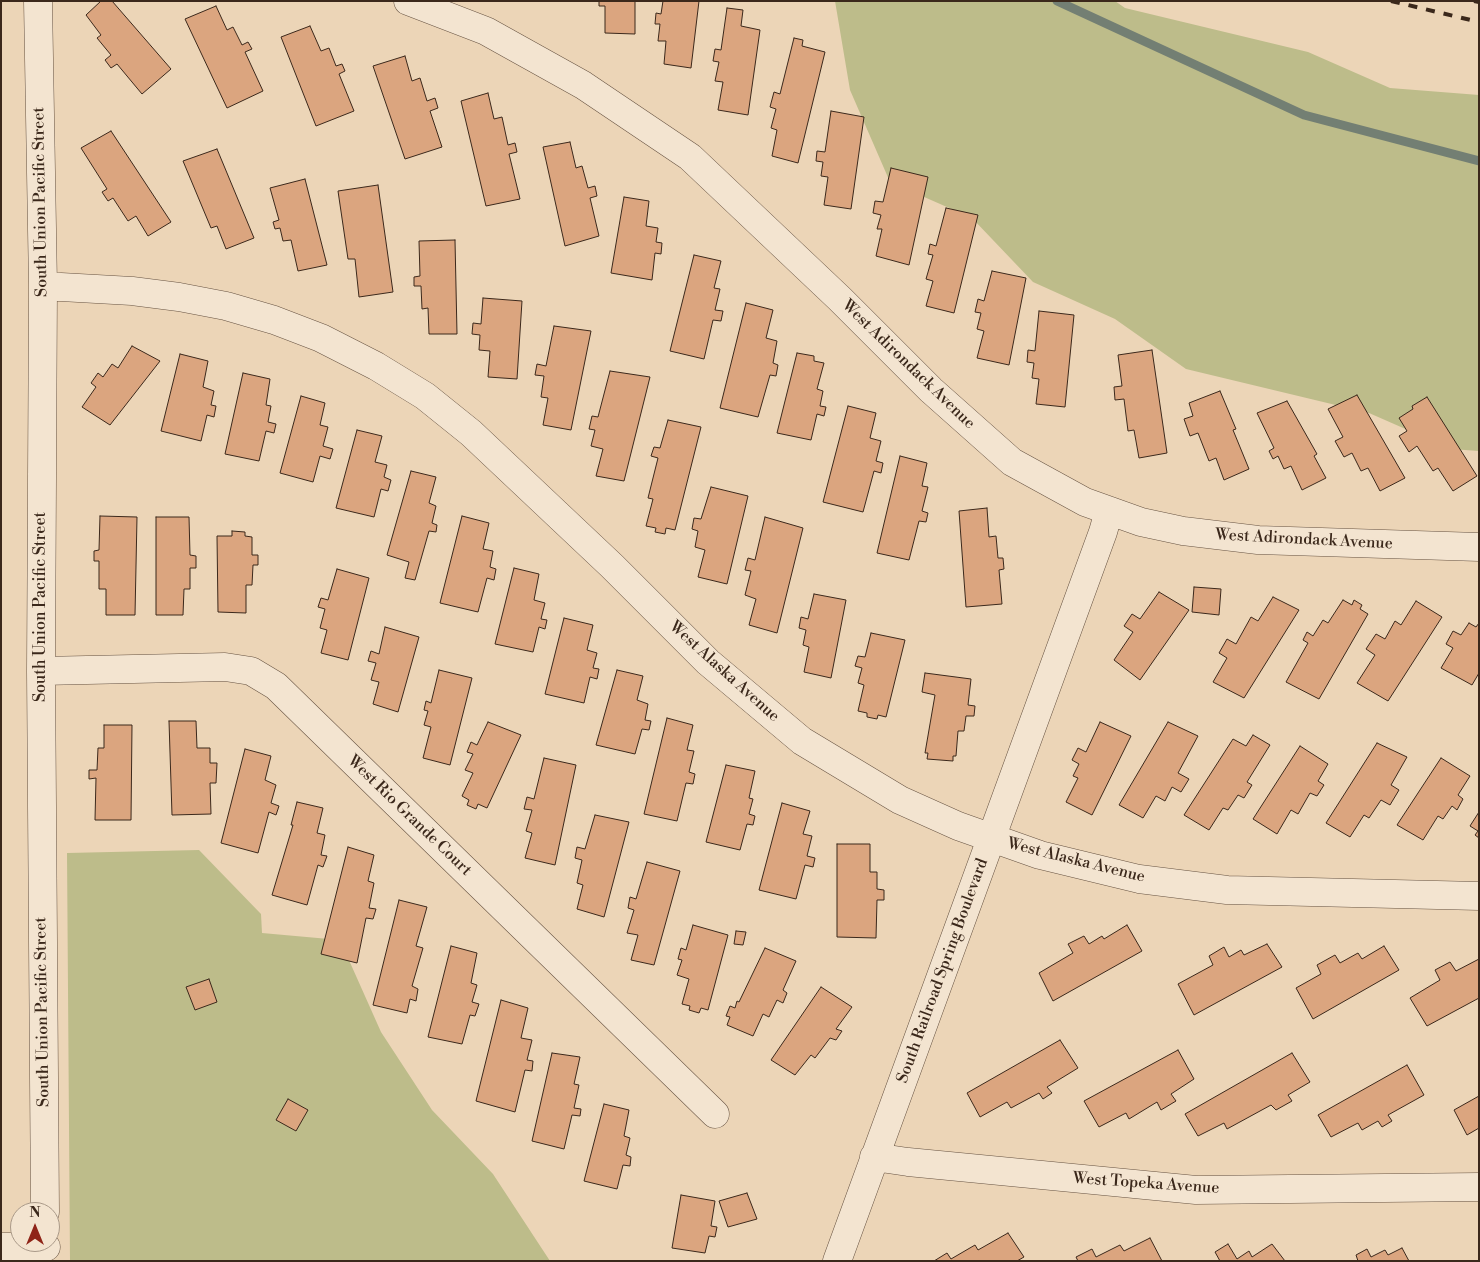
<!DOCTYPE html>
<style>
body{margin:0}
#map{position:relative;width:1480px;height:1262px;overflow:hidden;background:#ecd5b7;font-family:"Libre Bodoni",serif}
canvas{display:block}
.frame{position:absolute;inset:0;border:2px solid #3b281b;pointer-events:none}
.north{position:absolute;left:10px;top:1202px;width:50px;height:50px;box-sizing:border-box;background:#f3e4d0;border:1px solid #a99988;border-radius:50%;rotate:0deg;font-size:14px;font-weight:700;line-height:20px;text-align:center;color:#3b281b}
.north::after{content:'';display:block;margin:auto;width:18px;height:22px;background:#8f2418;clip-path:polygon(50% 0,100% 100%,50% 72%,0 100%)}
</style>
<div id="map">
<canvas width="1480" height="1262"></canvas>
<div class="frame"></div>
<div class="north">N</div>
</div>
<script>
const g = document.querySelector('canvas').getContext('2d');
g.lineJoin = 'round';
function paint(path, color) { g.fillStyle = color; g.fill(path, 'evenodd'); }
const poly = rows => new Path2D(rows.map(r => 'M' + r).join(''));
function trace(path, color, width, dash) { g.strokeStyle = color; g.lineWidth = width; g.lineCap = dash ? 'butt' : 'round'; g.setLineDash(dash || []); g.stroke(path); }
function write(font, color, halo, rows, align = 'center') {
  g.font = font + ' "Libre Bodoni",serif'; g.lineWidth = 4; g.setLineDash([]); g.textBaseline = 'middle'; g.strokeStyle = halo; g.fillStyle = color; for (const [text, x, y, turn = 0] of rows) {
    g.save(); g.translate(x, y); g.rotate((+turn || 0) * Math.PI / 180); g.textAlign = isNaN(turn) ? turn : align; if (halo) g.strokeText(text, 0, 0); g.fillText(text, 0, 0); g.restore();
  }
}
const green = poly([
 [835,1,1115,1,1125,8,1308,52,1390,88,1479,95,1479,451,1451,449,1369,413,1186,369,1115,319,1033,282,972,218,890,182,850,90],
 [199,850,261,914,262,933,340,940,381,1032,432,1110,493,1174,550,1261,70,1261,67,853]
]);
const stream = poly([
 [1057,1,1304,115,1479,161]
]);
const building = poly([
 [101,1,112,1,171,69,142,94,117,64,111,68,105,60,111,55,97,38,101,35,86,15,101,1],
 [599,1,635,1,635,34,605,33,605,6,599,6,599,1],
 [663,1,699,1,691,68,664,64,666,41,658,41,660,24,655,24,656,13,661,14,663,1],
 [216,6,227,30,233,27,242,45,248,42,252,49,245,52,263,91,227,108,185,19,216,6],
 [727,8,743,10,741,26,760,30,748,115,718,110,723,82,715,81,719,62,713,61,715,49,721,50,727,8],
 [310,26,321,51,329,48,336,66,342,64,345,71,339,74,354,111,316,126,281,37,310,26],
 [794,38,803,40,802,46,825,52,798,163,772,156,777,130,771,128,776,109,770,107,774,92,780,94,794,38],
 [405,56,412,81,420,78,427,101,435,98,438,108,430,111,442,147,405,159,373,66,405,56],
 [488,93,494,119,502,117,508,145,515,143,517,152,509,154,520,199,486,206,461,101,488,93],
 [831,111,864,117,851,209,824,205,828,177,821,176,823,162,816,161,817,151,825,152,831,111],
 [111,131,171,222,148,236,136,216,128,221,113,198,108,201,102,192,107,189,81,148,111,131],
 [570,142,576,168,582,166,588,188,595,186,597,196,590,198,599,236,565,246,543,147,570,142],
 [217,149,254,238,226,249,217,226,211,228,183,161,217,149],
 [891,168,928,177,909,265,876,256,882,229,877,229,881,215,873,213,875,201,883,202,891,168],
 [305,179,327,265,298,271,291,240,283,241,280,228,275,229,273,222,279,220,270,188,305,179],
 [378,185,393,292,359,297,355,259,348,259,338,191,378,185],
 [624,197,649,201,646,226,658,228,656,242,662,243,661,254,655,253,652,280,611,273,624,197],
 [946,208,978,215,954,313,926,306,933,281,926,279,933,255,928,254,930,244,936,246,946,208],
 [455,240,457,334,429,334,428,308,422,309,421,286,414,286,414,277,420,276,419,241,455,240],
 [694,255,721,261,714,288,720,289,715,310,723,311,721,321,713,320,704,359,670,351,694,255],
 [992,271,1026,278,1009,365,977,358,984,331,977,329,981,313,975,312,978,299,984,301,992,271],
 [483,298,522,301,517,379,488,377,490,351,479,350,480,335,472,334,473,323,481,324,483,298],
 [746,303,773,310,766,338,777,341,773,363,778,365,776,376,770,375,758,417,720,408,746,303],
 [1039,311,1074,315,1065,407,1036,404,1039,379,1032,378,1034,363,1027,362,1028,350,1035,351,1039,311],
 [554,326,591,331,571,430,543,425,548,398,541,397,544,376,535,375,537,364,546,366,554,326],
 [132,346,160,361,110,425,82,407,96,387,91,383,98,373,103,377,112,364,118,368,132,346],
 [1152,350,1167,453,1139,458,1134,430,1128,431,1124,399,1115,400,1114,387,1122,386,1118,355,1152,350],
 [797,353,814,356,814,361,824,363,817,389,823,391,820,406,826,407,824,416,817,414,811,440,777,433,797,353],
 [180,354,208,361,203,387,214,391,211,405,216,406,214,417,207,415,201,441,161,431,180,354],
 [610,371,650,377,624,481,596,476,603,449,591,446,595,430,589,429,592,416,598,417,610,371],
 [243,373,270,379,266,405,271,406,268,422,276,424,274,433,266,431,259,461,225,454,243,373],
 [1220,391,1236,429,1233,430,1249,469,1224,480,1216,458,1209,461,1198,433,1190,436,1184,419,1193,416,1189,403,1220,391],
 [1357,395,1405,478,1380,491,1368,468,1361,471,1352,453,1344,457,1335,441,1343,437,1328,409,1357,395],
 [301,396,325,403,320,425,328,427,323,446,333,449,330,459,320,456,313,482,280,473,301,396],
 [1427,397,1477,476,1453,491,1438,468,1433,471,1417,446,1409,452,1399,436,1407,431,1399,418,1413,409,1412,406,1427,397],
 [1287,401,1317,454,1314,456,1326,478,1302,490,1291,466,1284,469,1278,456,1273,459,1269,451,1274,448,1257,413,1287,401],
 [848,406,876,413,870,438,881,441,876,461,883,463,881,473,874,471,863,512,823,502,848,406],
 [668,420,701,427,675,530,666,528,665,534,655,532,656,528,646,526,653,499,648,498,658,458,651,456,654,447,660,448,668,420],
 [357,430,382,436,375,462,387,465,384,477,391,480,388,491,381,489,374,517,336,508,357,430],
 [900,456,927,463,922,486,928,487,922,511,928,513,926,522,919,521,909,560,877,553,900,456],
 [411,471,436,477,429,503,436,506,432,523,437,525,436,532,429,531,415,580,405,578,409,562,387,555,411,471],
 [711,487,748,496,727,584,698,577,705,550,695,547,698,531,692,529,694,518,701,519,711,487],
 [987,508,989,537,996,536,998,558,1003,558,1004,569,999,570,1002,604,966,607,959,511,987,508],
 [100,516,137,517,135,615,106,615,106,589,99,589,99,561,94,561,94,551,99,550,100,516],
 [462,516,489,523,483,549,493,551,490,567,496,569,494,580,487,578,478,612,440,603,462,516],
 [156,517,189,517,190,555,196,556,196,568,190,568,190,589,184,589,183,615,156,615,156,517],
 [765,517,803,528,777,633,749,625,756,599,745,595,751,571,745,570,748,558,755,560,765,517],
 [232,531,245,532,245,536,252,537,252,555,258,555,258,565,253,565,252,585,246,585,246,613,218,612,217,536,232,536,232,531],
 [514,568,539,574,534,600,545,603,541,619,547,620,545,629,539,627,533,652,495,644,514,568],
 [337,569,369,578,348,660,321,653,327,630,320,628,325,609,318,607,321,598,328,600,337,569],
 [1194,587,1221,589,1219,615,1192,612,1194,587],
 [1159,592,1189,610,1140,680,1114,660,1133,632,1124,626,1132,614,1140,619,1159,592],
 [814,594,846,600,831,678,804,672,809,647,803,645,806,630,799,628,801,617,808,619,814,594],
 [1273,597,1299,610,1244,698,1213,682,1227,658,1219,653,1227,639,1236,644,1251,617,1258,621,1273,597],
 [1343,600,1352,605,1354,600,1362,605,1360,609,1368,614,1319,699,1286,682,1308,643,1303,640,1307,632,1313,636,1323,620,1328,623,1343,600],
 [1416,601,1442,617,1388,701,1357,683,1375,655,1366,649,1376,634,1385,639,1395,621,1401,625,1416,601],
 [564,618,593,625,587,650,597,653,593,668,599,669,597,679,590,677,584,703,545,694,564,618],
 [1469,623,1476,627,1479,623,1479,673,1472,685,1441,668,1453,648,1446,644,1453,631,1461,635,1469,623],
 [385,627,419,637,398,712,373,704,379,682,371,680,376,663,368,661,371,651,379,654,385,627],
 [871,633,905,640,886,717,878,715,877,719,867,717,867,713,858,711,864,685,858,683,862,668,855,666,858,656,865,657,871,633],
 [439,670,472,678,450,765,423,758,431,727,424,725,428,711,424,710,426,701,431,703,439,670],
 [617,670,643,676,637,700,648,704,645,720,651,721,649,730,642,729,635,754,596,745,617,670],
 [925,673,971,679,968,705,975,706,974,716,966,716,964,731,958,731,956,756,953,756,953,761,927,759,928,753,925,753,935,695,922,692,925,673],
 [667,718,693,725,687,750,694,751,689,772,695,774,693,784,686,783,677,821,644,814,667,718],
 [169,721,196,721,197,748,210,748,210,763,217,763,216,783,210,783,211,814,172,815,169,721],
 [488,722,521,735,487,808,478,804,476,809,467,805,469,800,462,796,473,773,465,770,473,754,467,752,471,742,477,745,488,722],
 [1100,722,1131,736,1092,815,1066,802,1078,778,1073,776,1079,764,1072,760,1078,748,1086,752,1100,722],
 [1168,722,1198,736,1178,773,1189,779,1181,792,1172,787,1165,801,1156,796,1143,818,1119,805,1168,722],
 [104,725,132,725,131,820,95,820,96,778,89,779,89,770,97,770,98,748,104,748,104,725],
 [1253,735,1270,745,1247,782,1252,785,1244,798,1238,795,1228,810,1223,808,1209,830,1184,815,1233,739,1246,746,1253,735],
 [1377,743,1407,757,1391,785,1399,790,1390,805,1381,800,1369,818,1364,815,1350,837,1326,823,1377,743],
 [1300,746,1328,764,1318,781,1324,785,1317,796,1310,793,1298,814,1291,810,1277,834,1253,819,1300,746],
 [245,749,271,756,265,780,276,785,271,803,279,806,276,815,269,812,258,853,221,843,245,749],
 [544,758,576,765,555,865,525,858,532,833,526,831,532,810,524,809,527,797,534,799,544,758],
 [1441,758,1470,776,1458,795,1463,799,1457,810,1452,806,1443,819,1438,816,1423,840,1397,825,1441,758],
 [726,765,755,771,749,798,753,799,749,814,755,816,753,825,747,824,740,850,706,842,726,765],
 [297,802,323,808,317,833,325,835,321,855,327,856,323,867,318,865,307,905,272,895,293,825,291,825,297,802],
 [782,803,810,811,803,834,812,836,807,856,815,858,813,867,805,865,796,899,759,890,782,803],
 [1479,812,1479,838,1475,835,1478,831,1470,826,1479,812],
 [595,815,629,822,604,917,577,909,583,885,577,883,582,860,575,858,577,847,585,849,595,815],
 [837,844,870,844,870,872,877,872,877,889,884,890,884,900,877,900,876,938,837,937,837,844],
 [348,847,374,855,368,881,374,883,369,908,376,909,373,919,366,918,357,963,321,954,348,847],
 [647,862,680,871,654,965,631,960,638,935,627,933,634,910,628,908,630,897,636,899,647,862],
 [399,900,427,907,416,946,423,948,412,986,418,989,416,1001,410,999,407,1013,373,1005,399,900],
 [693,925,728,935,708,1010,701,1008,699,1013,689,1010,690,1006,682,1004,689,979,677,975,682,960,678,959,681,948,686,950,693,925],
 [1127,925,1142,951,1053,1001,1039,973,1073,953,1068,944,1084,936,1089,944,1102,936,1104,939,1127,925],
 [736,931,746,932,743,945,734,944,736,931],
 [1267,944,1282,967,1194,1015,1178,984,1213,965,1209,956,1224,947,1229,957,1241,950,1244,955,1267,944],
 [451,946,477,953,471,983,477,985,472,1002,479,1004,475,1016,470,1015,462,1044,428,1037,451,946],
 [1384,946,1399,970,1313,1019,1296,988,1321,974,1317,965,1335,955,1340,963,1358,953,1362,959,1384,946],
 [765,948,796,961,783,990,787,993,783,1003,777,1000,769,1017,763,1014,753,1036,727,1025,730,1017,726,1016,730,1006,735,1008,737,1001,739,1002,765,948],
 [1479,959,1479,998,1427,1026,1410,998,1440,980,1435,970,1450,962,1456,971,1479,959],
 [209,979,217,1002,195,1010,186,987,209,979],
 [821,987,852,1007,836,1029,842,1031,836,1040,830,1038,815,1058,811,1055,795,1075,771,1060,821,987],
 [501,1000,528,1008,521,1038,532,1040,527,1060,533,1061,532,1071,525,1070,515,1112,476,1101,501,1000],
 [1060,1040,1078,1068,1047,1087,1052,1093,1043,1099,1039,1093,1011,1108,1007,1102,980,1117,967,1093,1060,1040],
 [1178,1050,1194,1079,1171,1094,1176,1101,1161,1110,1157,1102,1129,1119,1126,1113,1099,1127,1084,1101,1178,1050],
 [552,1053,580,1057,574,1084,579,1085,574,1108,581,1109,580,1116,572,1115,564,1149,532,1141,552,1053],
 [1292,1053,1310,1082,1288,1095,1292,1101,1276,1110,1271,1105,1227,1129,1224,1123,1198,1136,1185,1114,1292,1053],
 [1407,1065,1424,1095,1388,1115,1392,1121,1382,1127,1378,1121,1362,1130,1358,1123,1331,1137,1318,1115,1407,1065],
 [1479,1096,1479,1128,1467,1135,1454,1110,1479,1096],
 [288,1099,308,1110,296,1131,276,1120,288,1099],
 [604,1104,629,1110,624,1136,630,1138,626,1155,631,1157,630,1166,623,1165,617,1189,584,1181,604,1104],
 [747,1193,757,1219,728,1227,719,1201,747,1193],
 [681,1195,715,1201,711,1226,717,1227,715,1237,709,1236,705,1253,672,1248,681,1195],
 [1008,1233,1024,1257,1017,1261,934,1261,947,1253,951,1259,975,1245,978,1250,1008,1233],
 [1150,1238,1162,1261,1078,1261,1076,1257,1092,1249,1096,1257,1120,1245,1124,1251,1150,1238],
 [1228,1244,1237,1259,1249,1251,1252,1257,1272,1244,1285,1261,1220,1261,1215,1252,1228,1244],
 [1402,1248,1409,1261,1358,1261,1356,1255,1367,1249,1371,1257,1385,1250,1388,1255,1402,1248]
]);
const minor = poly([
 [38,1,43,286,41,671,45,1212],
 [408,1,486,31,583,85,690,157,840,299,931,390,1012,462,1085,502,1141,522,1183,531,1258,540,1479,547],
 [43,286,132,291,179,297,226,306,274,320,321,338,376,366,425,396,471,433,612,566,708,662,802,741,900,800,958,826,1040,855,1139,879,1227,890,1479,896],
 [41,671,225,667,251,671,276,686,715,1114],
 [874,1157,908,1162,1196,1190,1479,1187],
 [1,1247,46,1247],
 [837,1261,1103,532,1109,511]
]);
const rail = poly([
 [1391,1,1479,22],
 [1474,1,1479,2]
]);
const streetNames = [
 ["South Union Pacific Street",41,202,-91],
 ["West Adirondack Avenue",908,365,44],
 ["West Adirondack Avenue",1304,540,3],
 ["South Union Pacific Street",41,607,-90],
 ["West Alaska Avenue",724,672,42],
 ["West Rio Grande Court",409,816,44],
 ["West Alaska Avenue",1076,861,14],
 ["South Railroad Spring Boulevard",943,971,-70],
 ["South Union Pacific Street",43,1012,-91],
 ["West Topeka Avenue",1146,1184,4]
];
paint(green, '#bdbc8a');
trace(stream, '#737f73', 9);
paint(building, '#dba57f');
trace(building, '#3b281b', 1);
trace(minor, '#675342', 29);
trace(minor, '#f3e4d0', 28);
trace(rail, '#3b281b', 4, [9, 9]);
write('16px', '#3b281b', '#f3e4d0', streetNames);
</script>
